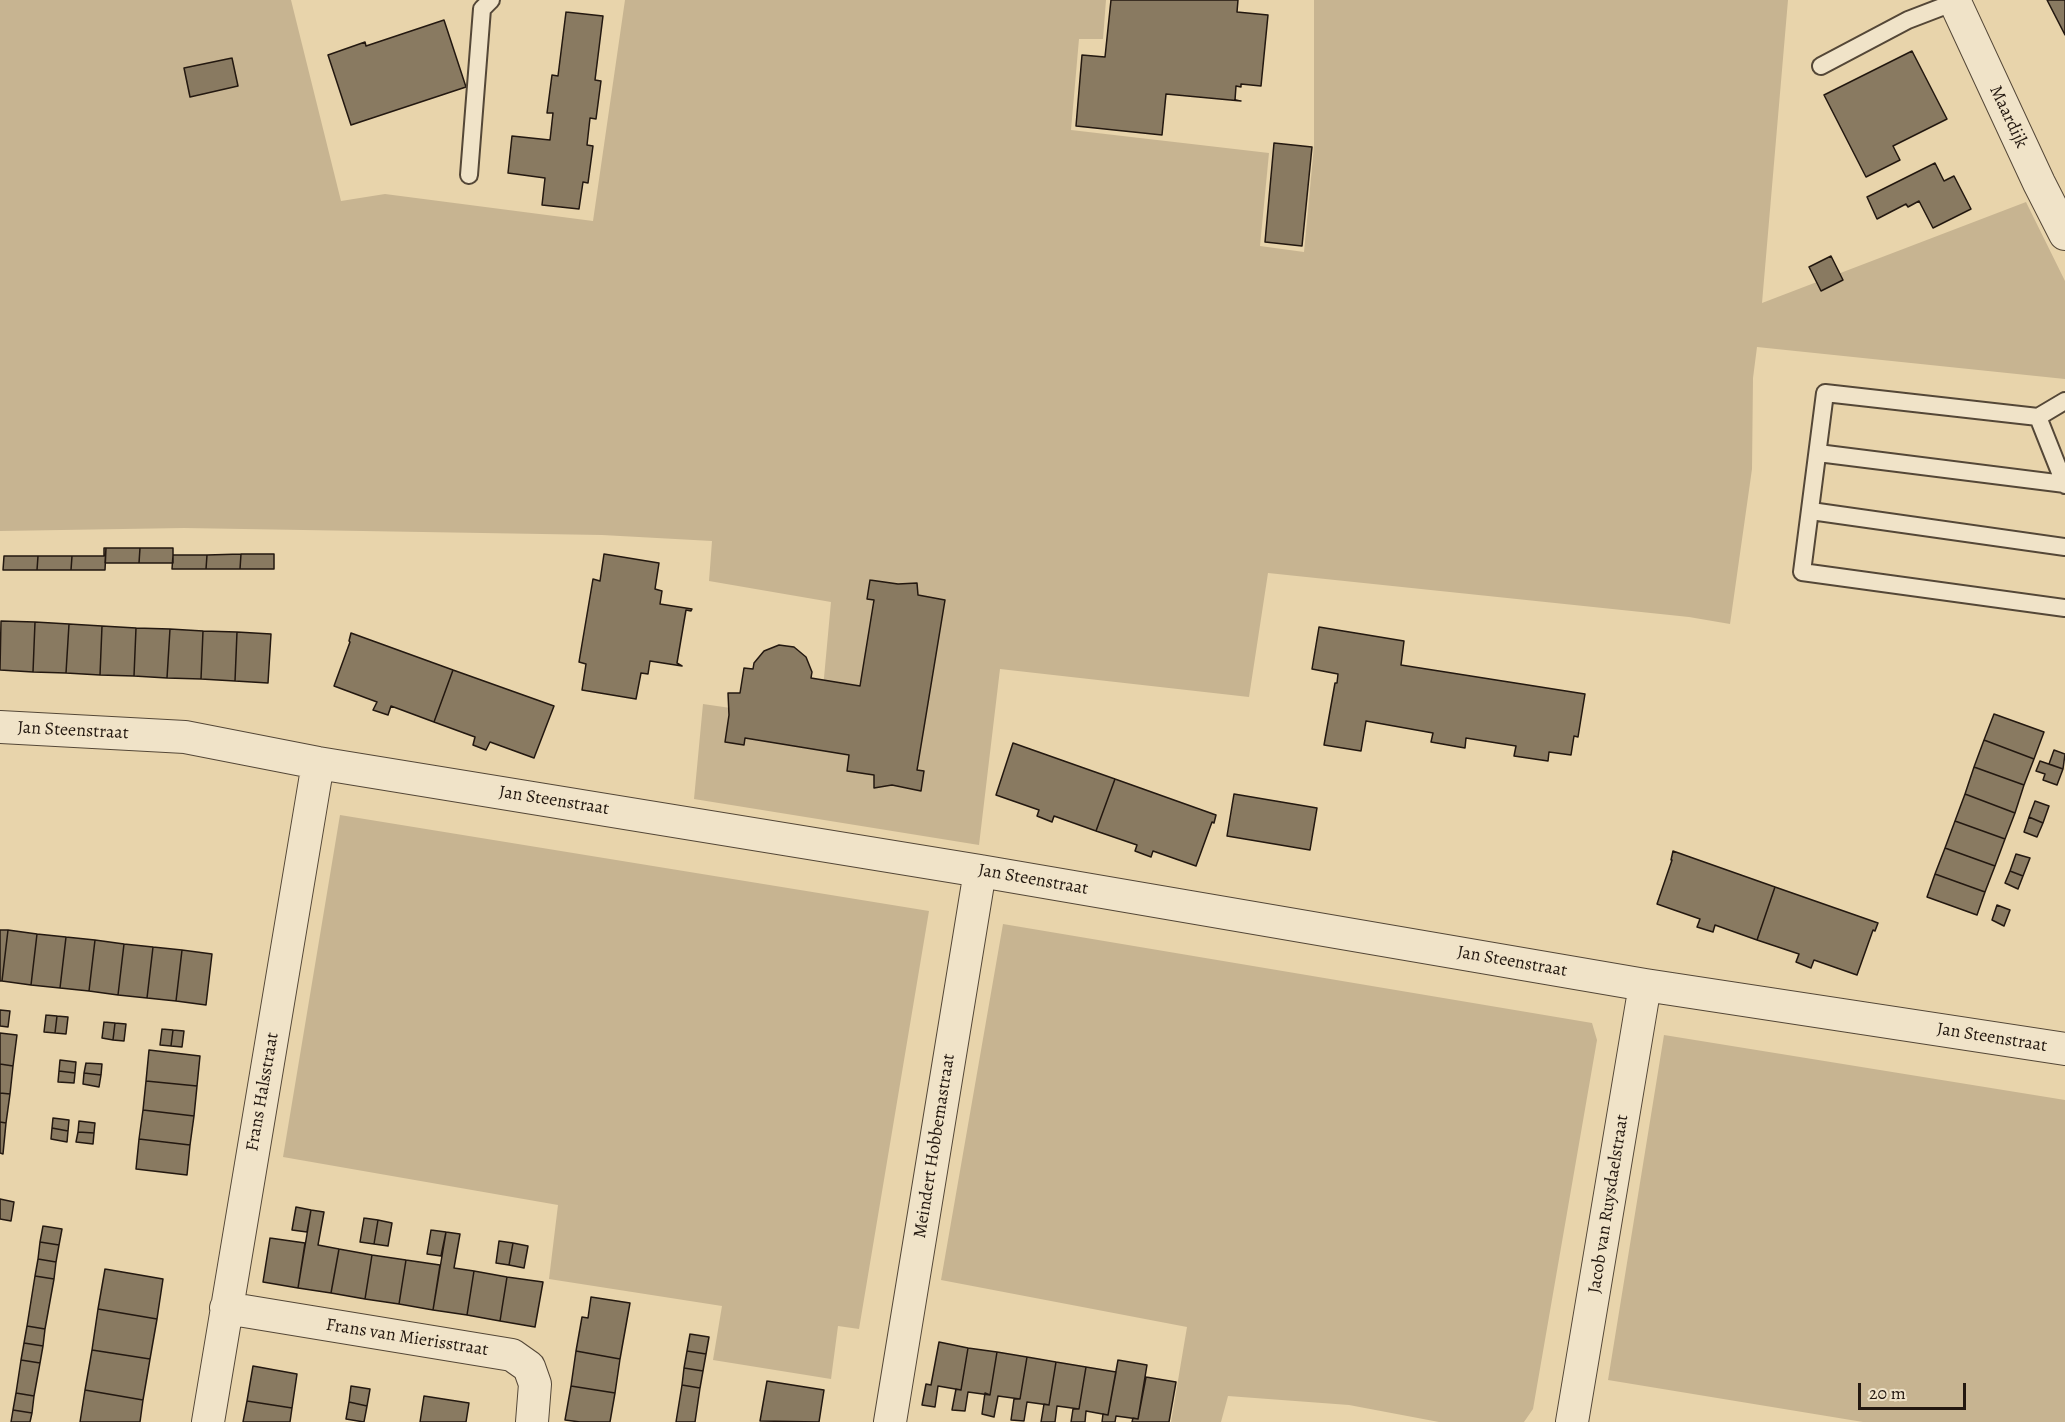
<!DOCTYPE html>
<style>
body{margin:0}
#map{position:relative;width:2065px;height:1422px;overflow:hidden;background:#e8d4ab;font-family:Alegreya,serif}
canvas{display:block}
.scale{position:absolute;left:1858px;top:1383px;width:108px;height:27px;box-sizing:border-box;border:3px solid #231810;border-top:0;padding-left:8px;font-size:18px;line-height:21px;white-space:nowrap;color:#231810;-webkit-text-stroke:4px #f0e3c8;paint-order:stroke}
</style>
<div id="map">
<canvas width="2065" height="1422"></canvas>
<div class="scale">20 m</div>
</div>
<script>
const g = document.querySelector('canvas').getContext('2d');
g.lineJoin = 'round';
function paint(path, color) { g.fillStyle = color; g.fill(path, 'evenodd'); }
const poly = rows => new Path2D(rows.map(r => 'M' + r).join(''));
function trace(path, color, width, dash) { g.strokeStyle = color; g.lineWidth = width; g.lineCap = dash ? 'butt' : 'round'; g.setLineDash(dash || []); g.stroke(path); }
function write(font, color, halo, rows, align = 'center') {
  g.font = font + ' Alegreya,serif'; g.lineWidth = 4.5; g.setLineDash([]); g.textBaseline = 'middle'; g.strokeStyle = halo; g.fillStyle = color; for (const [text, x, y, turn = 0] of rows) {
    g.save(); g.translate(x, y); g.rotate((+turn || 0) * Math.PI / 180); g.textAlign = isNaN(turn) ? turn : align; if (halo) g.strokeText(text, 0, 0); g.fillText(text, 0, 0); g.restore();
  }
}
const green = poly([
 [0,0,291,0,341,201,385,194,593,221,625,0,1106,0,1103,39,1079,39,1071,130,1269,153,1260,246,1304,252,1314,146,1314,0,1788,0,1762,303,2026,202,2065,281,2065,379,1757,347,1753,378,1752,469,1730,624,1689,617,1268,573,1249,697,1000,669,979,845,694,799,703,704,820,721,831,602,709,581,712,541,602,535,184,528,0,531],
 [340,815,929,911,859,1329,838,1326,831,1379,713,1360,722,1306,549,1279,558,1205,283,1157],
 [1003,924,1592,1023,1597,1040,1533,1409,1524,1422,1439,1422,1349,1405,1228,1396,1221,1422,1171,1422,1187,1327,941,1280],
 [1664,1035,2065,1100,2065,1422,1863,1422,1608,1380]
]);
const building = poly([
 [1111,0,1238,0,1237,12,1268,15,1261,86,1241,84,1241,87,1236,86,1235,100,1241,101,1166,94,1162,135,1076,126,1082,55,1105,57,1111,0],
 [2047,0,2065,0,2065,35,2047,0],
 [566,12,603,16,595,80,601,81,596,119,590,118,587,145,593,146,588,183,583,182,579,209,542,205,545,178,508,173,512,136,550,140,553,113,547,113,552,75,558,76,566,12],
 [444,20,466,87,351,125,328,55,365,42,366,46,444,20],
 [1912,51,1947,119,1893,146,1900,160,1866,177,1824,95,1912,51],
 [232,58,238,86,190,97,184,68,232,58],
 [1274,143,1312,147,1302,246,1265,242,1274,143],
 [1935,163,1944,181,1954,176,1971,209,1933,228,1919,201,1908,207,1906,204,1877,219,1867,197,1935,163],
 [1831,256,1843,280,1821,291,1809,267,1831,256],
 [104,548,106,548,105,570,71,570,72,556,104,556,104,548],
 [106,548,140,548,139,563,105,563,106,548],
 [140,548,173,548,173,563,139,563,140,548],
 [241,554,240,569,206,569,207,555,241,554],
 [241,554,274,554,274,569,240,569,241,554],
 [604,554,659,563,655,589,662,591,660,604,692,609,691,611,686,610,677,663,682,666,650,661,648,674,641,673,636,699,582,690,586,664,579,662,593,579,600,581,604,554],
 [173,555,207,555,206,569,172,569,173,555],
 [4,556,38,556,37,570,3,570,4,556],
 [38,556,72,556,71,570,37,570,38,556],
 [870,580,898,584,917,583,918,595,945,600,917,770,924,771,921,791,892,785,874,788,874,775,847,771,849,755,745,738,744,745,725,742,729,715,728,693,740,693,744,668,753,669,754,663,764,651,779,645,794,647,806,657,812,672,811,678,860,686,874,600,867,599,870,580],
 [1,621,35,622,33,672,0,670,1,621],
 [35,622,69,624,66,673,33,672,35,622],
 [69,624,102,626,100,675,66,673,69,624],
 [102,626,136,628,134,676,100,675,102,626],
 [1319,627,1404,641,1401,665,1585,694,1578,737,1574,736,1571,755,1549,752,1548,761,1514,756,1516,746,1466,738,1465,748,1431,742,1433,733,1366,721,1361,751,1324,745,1335,683,1337,683,1338,674,1312,669,1319,627],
 [136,628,170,629,167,678,134,676,136,628],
 [170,629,203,631,201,679,167,678,170,629],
 [203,631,237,632,235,681,201,679,203,631],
 [237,632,271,634,268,683,235,681,237,632],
 [351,633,453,670,434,722,391,706,388,715,373,710,377,702,334,686,350,642,349,641,351,633],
 [453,670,554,706,534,758,490,742,486,750,473,745,475,737,434,722,453,670],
 [1994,714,2044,732,2034,759,1984,740,1994,714],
 [1984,740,2034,759,2024,785,1974,767,1984,740],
 [1013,743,1115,779,1096,831,1054,816,1052,822,1037,816,1039,810,996,795,1013,743],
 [2054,750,2065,754,2063,769,2049,764,2054,750],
 [2040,761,2063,769,2057,785,2043,780,2045,774,2036,771,2040,761],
 [1974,767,2024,785,2015,813,1965,794,1974,767],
 [1115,779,1216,815,1214,823,1212,822,1196,866,1153,851,1151,857,1135,851,1137,845,1096,831,1115,779],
 [1234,794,1317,808,1310,850,1227,836,1234,794],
 [1965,794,2015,813,2005,839,1955,821,1965,794],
 [2035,801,2049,806,2043,823,2029,817,2035,801],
 [2029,817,2043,823,2037,837,2024,832,2029,817],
 [1955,821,2005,839,1995,866,1945,848,1955,821],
 [1945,848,1995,866,1985,892,1935,874,1945,848],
 [1673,851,1775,887,1757,940,1715,925,1713,932,1697,927,1700,919,1657,904,1672,860,1671,860,1673,851],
 [2016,854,2030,858,2023,876,2010,871,2016,854],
 [2010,871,2023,876,2018,889,2005,883,2010,871],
 [1935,874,1985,892,1977,915,1927,897,1935,874],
 [1775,887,1878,923,1875,931,1873,930,1857,975,1814,960,1811,968,1796,962,1799,954,1757,940,1775,887],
 [1997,905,2010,910,2004,926,1992,920,1997,905],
 [0,930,8,930,2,981,0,981,0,930],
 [8,930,37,934,31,985,2,981,8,930],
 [37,934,66,937,60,988,31,985,37,934],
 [66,937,95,940,89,991,60,988,66,937],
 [95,940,124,944,118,995,89,991,95,940],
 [124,944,153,947,147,998,118,995,124,944],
 [153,947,182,950,176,1001,147,998,153,947],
 [182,950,212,954,206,1005,176,1001,182,950],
 [0,1010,10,1011,8,1027,0,1026,0,1010],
 [46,1015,57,1016,55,1033,44,1032,46,1015],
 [57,1016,68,1017,66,1034,55,1033,57,1016],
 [104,1022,115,1023,113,1040,102,1038,104,1022],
 [115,1023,126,1024,124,1041,113,1040,115,1023],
 [162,1029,173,1030,171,1046,160,1045,162,1029],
 [173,1030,184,1031,182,1047,171,1046,173,1030],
 [0,1033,17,1035,13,1066,0,1064,0,1033],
 [149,1050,200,1056,197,1086,146,1081,149,1050],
 [60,1060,76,1062,75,1073,59,1071,60,1060],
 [86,1063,102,1064,101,1075,84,1073,86,1063],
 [0,1064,13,1066,10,1094,0,1093,0,1064],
 [59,1071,75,1073,74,1083,58,1082,59,1071],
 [84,1073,101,1075,99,1087,83,1084,84,1073],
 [146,1081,197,1086,194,1116,143,1110,146,1081],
 [0,1093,10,1094,6,1123,0,1122,0,1093],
 [143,1110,194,1116,190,1145,139,1139,143,1110],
 [53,1118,69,1120,68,1131,52,1128,53,1118],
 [79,1121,95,1123,94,1133,78,1132,79,1121],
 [0,1122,6,1123,3,1154,0,1153,0,1122],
 [52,1128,68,1131,67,1142,51,1139,52,1128],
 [78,1132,94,1133,93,1144,76,1142,78,1132],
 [139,1139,190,1145,187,1175,136,1169,139,1139],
 [0,1199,14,1202,11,1221,0,1219,0,1199],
 [296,1207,311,1210,307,1232,292,1230,296,1207],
 [311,1210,324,1212,318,1245,339,1249,331,1293,298,1288,311,1210],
 [364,1218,378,1220,374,1244,360,1242,364,1218],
 [378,1220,392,1223,388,1246,374,1244,378,1220],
 [43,1226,62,1229,59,1245,40,1242,43,1226],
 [431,1230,446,1232,441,1256,427,1254,431,1230],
 [446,1232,460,1234,454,1268,474,1271,467,1315,433,1310,446,1232],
 [270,1238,305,1243,298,1288,263,1282,270,1238],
 [499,1241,513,1243,509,1265,496,1263,499,1241],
 [40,1242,59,1245,56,1262,38,1259,40,1242],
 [513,1243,528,1246,524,1268,509,1265,513,1243],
 [339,1249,372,1255,365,1299,331,1293,339,1249],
 [372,1255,406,1260,399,1304,365,1299,372,1255],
 [38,1259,56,1262,54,1279,35,1276,38,1259],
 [406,1260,440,1265,433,1310,399,1304,406,1260],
 [105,1269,163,1279,157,1319,98,1309,105,1269],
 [474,1271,507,1277,500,1321,467,1315,474,1271],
 [35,1276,54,1279,45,1329,27,1326,35,1276],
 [507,1277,543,1282,535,1327,500,1321,507,1277],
 [591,1297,630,1303,620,1359,576,1351,582,1317,588,1318,591,1297],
 [98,1309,157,1319,150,1359,92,1350,98,1309],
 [27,1326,45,1329,43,1346,24,1343,27,1326],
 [690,1334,709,1337,706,1354,687,1351,690,1334],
 [939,1342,968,1348,961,1390,938,1386,935,1407,922,1405,926,1384,931,1385,939,1342],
 [24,1343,43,1346,40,1363,21,1360,24,1343],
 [968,1348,997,1352,990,1395,968,1392,965,1411,952,1410,956,1389,961,1390,968,1348],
 [92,1350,150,1359,143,1400,85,1390,92,1350],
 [576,1351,620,1359,615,1393,571,1386,576,1351],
 [687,1351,706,1354,703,1371,684,1368,687,1351],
 [997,1352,1027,1357,1020,1399,998,1396,994,1417,982,1414,985,1393,990,1395,997,1352],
 [1027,1357,1056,1362,1049,1405,1027,1402,1024,1421,1011,1420,1014,1399,1020,1399,1027,1357],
 [21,1360,40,1363,34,1396,16,1393,21,1360],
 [1118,1360,1147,1365,1138,1419,1116,1416,1115,1422,1102,1422,1103,1414,1108,1415,1118,1360],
 [1056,1362,1086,1367,1079,1409,1057,1406,1055,1422,1041,1422,1044,1404,1049,1405,1056,1362],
 [253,1366,297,1374,292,1408,247,1401,253,1366],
 [1086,1367,1116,1372,1108,1415,1086,1411,1085,1422,1071,1422,1073,1409,1079,1409,1086,1367],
 [684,1368,703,1371,700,1388,682,1385,684,1368],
 [1146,1377,1176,1382,1169,1422,1132,1422,1133,1418,1138,1419,1146,1377],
 [767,1381,824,1390,819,1422,760,1421,767,1381],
 [682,1385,700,1388,695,1422,676,1422,682,1385],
 [351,1386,370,1389,367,1406,349,1402,351,1386],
 [571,1386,615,1393,610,1422,580,1422,565,1420,571,1386],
 [85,1390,143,1400,140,1422,80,1422,85,1390],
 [16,1393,34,1396,32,1413,13,1410,16,1393],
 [424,1396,469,1403,466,1422,420,1422,424,1396],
 [247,1401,292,1408,290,1422,243,1422,247,1401],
 [349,1402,367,1406,364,1422,346,1419,349,1402],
 [13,1410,32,1413,30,1422,11,1422,13,1410]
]);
const service = poly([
 [1821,66,1908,20,1955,2],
 [469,175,482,9,491,0],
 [2065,401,2038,417,1825,393,1802,572,2065,608],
 [2038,417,2065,485],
 [1818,453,2065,484],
 [1811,511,2065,547]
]);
const minor = poly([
 [1954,0,2039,183,2065,234],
 [0,727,185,737,318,763,980,871,1645,985,2065,1049],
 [226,1308,512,1355,529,1367,535,1384,532,1422],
 [208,1422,318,763],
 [890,1422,980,871],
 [1572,1422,1645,985]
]);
const streetNames = [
 ["Maardijk",2008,117,65],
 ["Jan Steenstraat",73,731,3],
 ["Jan Steenstraat",554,801,9],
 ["Jan Steenstraat",1033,880,10],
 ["Jan Steenstraat",1512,962,10],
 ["Jan Steenstraat",1992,1038,9],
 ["Frans Halsstraat",263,1092,-80],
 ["Meindert Hobbemastraat",935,1146,-81],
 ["Jacob van Ruysdaelstraat",1609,1204,-81],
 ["Frans van Mierisstraat",407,1338,9]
];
paint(green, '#c7b491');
paint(building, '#897a61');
trace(building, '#231810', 1.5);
trace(service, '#544737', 20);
trace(minor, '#544737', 34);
trace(service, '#f0e3c8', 16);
trace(minor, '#f0e3c8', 32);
write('18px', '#231810', '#f0e3c8', streetNames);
</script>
